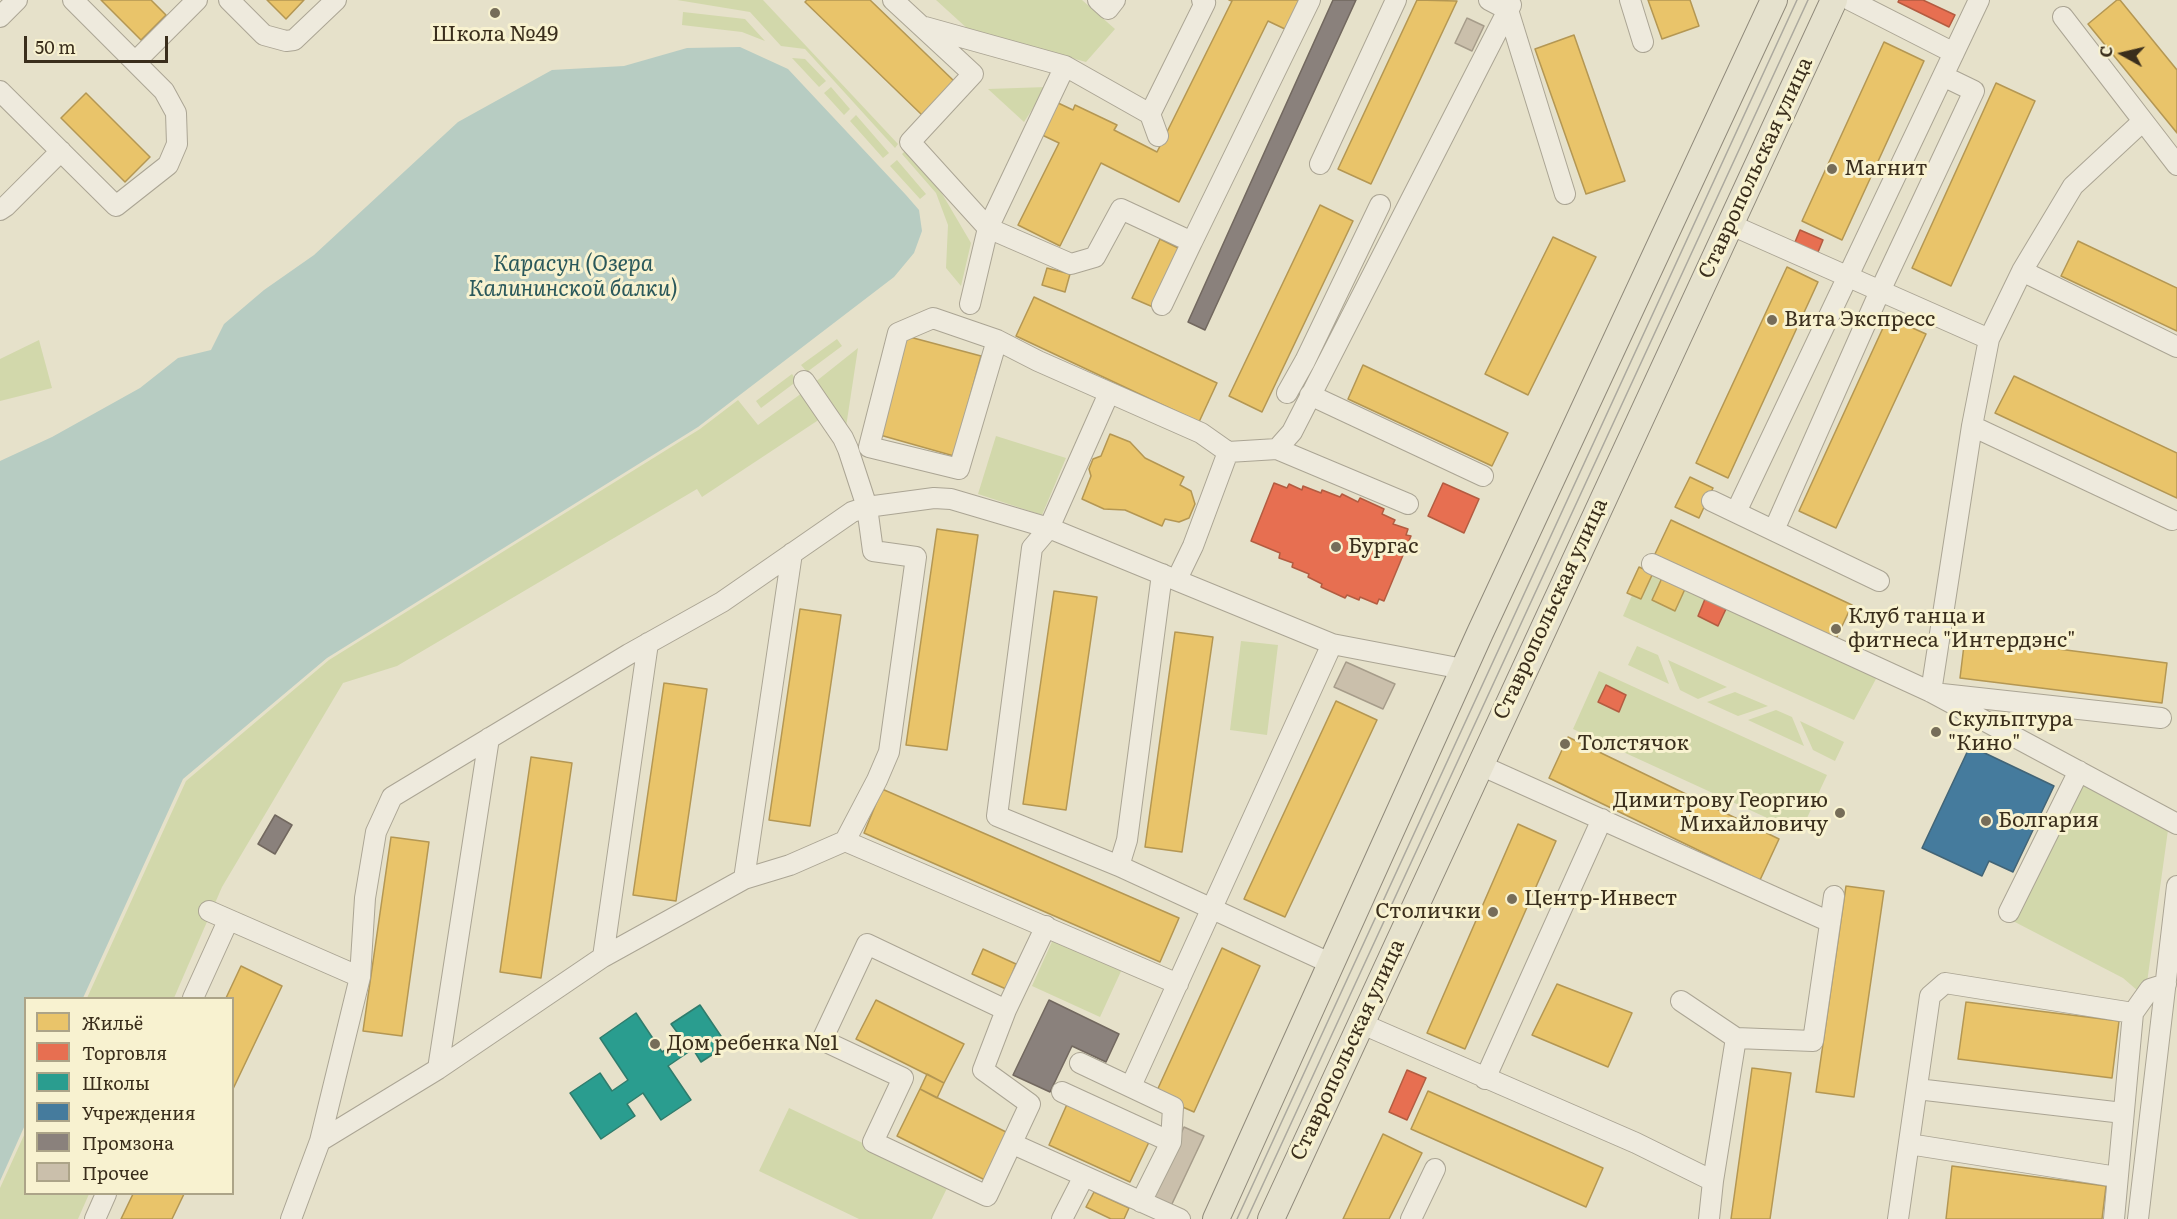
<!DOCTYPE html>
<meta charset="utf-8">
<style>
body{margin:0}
#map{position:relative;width:2177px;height:1219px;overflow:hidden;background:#e6e1ca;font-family:Literata,serif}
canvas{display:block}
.legend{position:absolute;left:24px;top:997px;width:210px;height:198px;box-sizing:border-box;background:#f8f2d0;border:2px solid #aca488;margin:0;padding:8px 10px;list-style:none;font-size:18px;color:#3a2e1c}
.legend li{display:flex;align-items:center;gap:12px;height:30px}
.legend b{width:30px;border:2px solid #aca488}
.north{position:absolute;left:2093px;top:24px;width:60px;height:60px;-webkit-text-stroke:4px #f8f2d0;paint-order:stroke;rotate:278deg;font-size:16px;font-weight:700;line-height:24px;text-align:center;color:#3a2e1c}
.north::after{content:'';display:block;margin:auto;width:21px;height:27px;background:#3a2e1c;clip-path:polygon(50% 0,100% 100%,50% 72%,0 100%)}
.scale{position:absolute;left:24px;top:36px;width:144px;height:27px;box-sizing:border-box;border:3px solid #3a2e1c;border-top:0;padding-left:8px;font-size:18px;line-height:21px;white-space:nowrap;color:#3a2e1c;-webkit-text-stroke:4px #f8f2d0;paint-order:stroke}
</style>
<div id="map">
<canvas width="2177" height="1219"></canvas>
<ul class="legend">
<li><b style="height:16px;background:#e9c46a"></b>Жильё</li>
<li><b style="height:16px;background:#e76f51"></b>Торговля</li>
<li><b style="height:16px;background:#2a9d8f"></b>Школы</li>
<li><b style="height:16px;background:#457b9d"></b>Учреждения</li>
<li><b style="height:16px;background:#8a817c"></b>Промзона</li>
<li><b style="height:16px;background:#cabfab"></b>Прочее</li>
</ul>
<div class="north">С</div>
<div class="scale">50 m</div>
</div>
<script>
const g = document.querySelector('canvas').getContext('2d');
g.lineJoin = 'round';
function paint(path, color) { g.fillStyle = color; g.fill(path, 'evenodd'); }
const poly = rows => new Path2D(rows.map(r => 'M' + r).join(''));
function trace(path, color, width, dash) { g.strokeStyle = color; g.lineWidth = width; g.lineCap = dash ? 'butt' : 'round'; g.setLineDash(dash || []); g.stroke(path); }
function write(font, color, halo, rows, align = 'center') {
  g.font = font + ' Literata,serif'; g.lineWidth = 6; g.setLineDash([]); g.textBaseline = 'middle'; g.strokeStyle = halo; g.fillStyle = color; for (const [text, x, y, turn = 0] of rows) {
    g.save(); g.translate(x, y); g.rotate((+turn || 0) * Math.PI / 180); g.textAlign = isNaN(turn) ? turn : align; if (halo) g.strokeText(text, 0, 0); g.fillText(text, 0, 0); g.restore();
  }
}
const green = poly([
 [677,0,763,0,898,144,895,148,805,49,781,46,750,12],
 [936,0,1082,0,1115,29,1086,62,969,30],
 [683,12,745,19,765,41,742,32,682,25],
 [792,58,805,59,826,81,819,87],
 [831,87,850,109,844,115,824,93],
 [1047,87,1024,122,988,89],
 [856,115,889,153,883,158,850,121],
 [905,151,941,192,971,243,961,286,946,268,948,225,936,193,902,154],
 [897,160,926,194,920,199,890,166],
 [837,339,842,346,807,372,801,365],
 [39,340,52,388,0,401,0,359],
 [858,348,846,427,814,383],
 [792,374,797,381,761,408,756,401],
 [802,393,820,419,702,497,697,489,397,666,343,683,222,887,174,998,87,998,186,781,329,660,700,429,738,400,758,425],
 [996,436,1066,458,1042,515,978,494],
 [1644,568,1877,677,1854,720,1623,616],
 [1241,641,1278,645,1267,735,1230,730],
 [1637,646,1658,655,1669,684,1628,665],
 [1668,660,1727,687,1698,699,1680,690],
 [1599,671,1827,775,1800,833,1573,729],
 [1735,692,1768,706,1738,716,1707,702],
 [1776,710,1792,717,1804,746,1748,720],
 [1800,721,1844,742,1835,761,1813,750],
 [2080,781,2168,830,2145,997,2123,978,2011,920],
 [1055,935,1123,967,1100,1017,1032,986],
 [789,1108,949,1184,932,1219,859,1219,759,1171],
 [25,1133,26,1194,89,1194,78,1219,0,1219,0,1188]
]);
const water = poly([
 [740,47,788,69,906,195,919,210,922,231,914,253,894,277,698,427,327,658,183,779,83,998,26,998,25,1125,0,1181,0,461,52,437,140,388,178,358,211,350,224,324,264,290,314,255,458,122,552,70,624,66,687,48]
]);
const homes = poly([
 [101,0,151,0,166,15,141,40,101,0],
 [267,0,304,0,286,19,267,0],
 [807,0,870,0,954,81,922,115,805,2,807,0],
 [1229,0,1300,0,1287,30,1268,21,1179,202,1101,163,1060,246,1018,225,1059,143,1040,134,1056,102,1073,110,1075,105,1117,125,1114,130,1157,152,1232,1,1229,0],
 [1417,0,1457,1,1371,184,1338,169,1417,0],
 [1648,0,1690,0,1699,26,1662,39,1648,0],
 [2117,0,2120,0,2177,70,2177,133,2088,24,2117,0],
 [1574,35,1625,181,1586,194,1535,49,1574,35],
 [1884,42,1924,61,1842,240,1802,221,1884,42],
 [1996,83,2035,101,1951,286,1912,268,1996,83],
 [86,93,150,157,125,182,61,118,86,93],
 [1320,205,1353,221,1262,412,1229,396,1320,205],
 [1553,237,1596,257,1528,395,1485,374,1553,237],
 [1160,239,1180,249,1153,307,1132,298,1160,239],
 [2078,241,2177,288,2177,331,2061,276,2078,241],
 [1787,267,1818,282,1728,478,1696,463,1787,267],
 [1047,268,1070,274,1065,292,1042,285,1047,268],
 [1034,297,1217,383,1199,422,1016,336,1034,297],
 [1888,317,1926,334,1836,528,1799,511,1888,317],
 [906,336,981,356,954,456,880,435,906,336],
 [1363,365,1508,433,1492,466,1348,399,1363,365],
 [2014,376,2177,453,2177,498,1995,413,2014,376],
 [1110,434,1130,442,1145,458,1184,477,1180,485,1191,491,1195,504,1189,518,1179,522,1165,519,1162,526,1125,510,1104,509,1082,499,1091,476,1089,469,1093,459,1101,456,1110,434],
 [1690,477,1713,488,1699,518,1675,507,1690,477],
 [1671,520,1852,605,1835,641,1654,556,1671,520],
 [937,529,978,535,947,750,906,745,937,529],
 [1639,567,1653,573,1641,599,1627,593,1639,567],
 [1662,578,1685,589,1675,611,1652,600,1662,578],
 [1054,591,1097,597,1066,810,1023,804,1054,591],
 [800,609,841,615,810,826,769,820,800,609],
 [1175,632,1213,637,1182,852,1145,847,1175,632],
 [1965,637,2167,663,2162,703,1960,678,1965,637],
 [664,683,707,689,676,901,633,895,664,683],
 [1336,701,1377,720,1285,917,1244,899,1336,701],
 [1568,737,1779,839,1760,880,1549,778,1568,737],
 [531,757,572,763,541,978,500,972,531,757],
 [882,789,1179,918,1160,962,864,833,882,789],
 [1518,824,1556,841,1465,1049,1427,1033,1518,824],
 [391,837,429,842,402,1036,363,1031,391,837],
 [1846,886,1884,891,1854,1097,1816,1092,1846,886],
 [1222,948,1260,966,1194,1112,1155,1095,1222,948],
 [983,949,1016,964,1006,989,972,974,983,949],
 [241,966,282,986,232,1091,232,998,226,998,241,966],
 [1557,984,1632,1013,1608,1067,1532,1035,1557,984],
 [876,1000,964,1044,944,1083,856,1039,876,1000],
 [1966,1002,2119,1021,2112,1078,1958,1059,1966,1002],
 [1752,1068,1791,1073,1770,1219,1731,1219,1752,1068],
 [927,1074,944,1083,937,1098,920,1089,927,1074],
 [920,1089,1010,1134,987,1181,897,1136,920,1089],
 [1428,1091,1603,1168,1586,1207,1411,1129,1428,1091],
 [1068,1102,1150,1140,1130,1182,1049,1145,1068,1102],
 [1383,1134,1422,1153,1389,1219,1343,1219,1383,1134],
 [1952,1166,2106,1186,2102,1219,1946,1219,1952,1166],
 [1094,1192,1129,1208,1124,1219,1111,1219,1086,1207,1094,1192],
 [133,1194,184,1194,172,1219,121,1219,133,1194]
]);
const shops = poly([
 [1899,0,1923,0,1955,15,1949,27,1898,2,1899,0],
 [1800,230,1823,240,1816,257,1793,247,1800,230],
 [1274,483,1287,488,1289,484,1302,490,1303,486,1321,493,1322,490,1340,497,1342,494,1358,502,1360,498,1384,509,1382,514,1395,520,1393,524,1408,529,1406,535,1411,536,1384,601,1379,599,1377,604,1360,597,1359,600,1347,595,1345,598,1321,587,1322,584,1308,577,1309,574,1292,567,1293,563,1279,558,1280,553,1251,541,1274,483],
 [1443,483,1479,499,1464,533,1428,516,1443,483],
 [1705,599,1726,609,1718,626,1698,616,1705,599],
 [1606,685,1626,695,1619,712,1598,702,1606,685],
 [1407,1070,1426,1078,1407,1120,1389,1112,1407,1070]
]);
const schools = poly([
 [700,1005,727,1045,701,1062,693,1049,668,1066,691,1100,661,1120,643,1093,627,1104,635,1116,601,1139,570,1093,600,1073,612,1091,628,1080,600,1038,636,1013,662,1052,682,1039,671,1024,700,1005]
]);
const public = poly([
 [1970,746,2054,786,2013,872,1989,861,1982,876,1922,848,1970,746]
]);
const industry = poly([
 [1333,0,1356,0,1205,330,1188,322,1333,0],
 [275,815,292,825,275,854,258,844,275,815],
 [1049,1000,1119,1034,1106,1062,1072,1046,1050,1092,1013,1075,1049,1000]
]);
const building = poly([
 [1467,18,1484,26,1472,51,1455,43,1467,18],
 [1346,662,1395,684,1383,709,1334,687,1346,662],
 [1184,1127,1204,1136,1171,1206,1152,1196,1184,1127]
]);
const minor = poly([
 [229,0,264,35,286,41,294,40,336,0],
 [893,0,973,74,910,142,988,228,970,304],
 [1098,0,1108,9,1115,0],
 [1630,0,1643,42],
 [1850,0,1954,53],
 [1511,5,1508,10,1565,194],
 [0,17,17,0],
 [2063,17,2177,165],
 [925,27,1065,66,1150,114],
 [135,62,197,0],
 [1065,66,988,228,1071,264,1095,257,1121,209,1192,242,1310,0],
 [0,91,116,206,168,165,177,144,176,113,164,91,73,0],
 [1158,136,1150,114,1205,3,1202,0],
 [1320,164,1396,0],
 [0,210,6,206,61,151],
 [1729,224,1989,339],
 [2022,271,2177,347],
 [1162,305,1192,242],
 [997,340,959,469,869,447,898,333,933,318,997,340,1038,361,1201,433,1228,452],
 [804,381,843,438,848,449,867,507,873,551,916,557,889,752,877,780,845,841,1178,984],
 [1287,393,1305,361,1380,205],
 [1310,395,1483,476],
 [1972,426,2172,520],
 [1277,449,1408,504],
 [1712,501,1879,581],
 [1736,512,1979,0],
 [1774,530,1880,291,1974,91,1943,76],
 [1652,564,1931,692,2177,824],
 [1177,579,1193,546,1228,452,1277,449,1292,432,1508,10,1489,0],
 [1931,692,1972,426,1989,339,2022,271,2073,186,2143,121],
 [1942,694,2161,718],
 [1480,765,1830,922],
 [1119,866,1127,840,1162,574],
 [744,879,792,553],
 [209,911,360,977],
 [2009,912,2079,771],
 [603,957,648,643],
 [1332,964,1119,866,997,816,1032,548,1049,528,1332,644,1463,669],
 [193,998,228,921],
 [1681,1001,1736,1038],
 [1006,1010,983,1070,1030,1104,987,1196,873,1142,903,1078,822,1040,867,944,1006,1010,1046,926],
 [1360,1023,1636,1143,1713,1181,1709,1219],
 [1080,1063,1173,1107,1171,1142,1141,1202],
 [438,1069,489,738],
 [1485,1079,1602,819],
 [1131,1086,1332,644],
 [1917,1089,2123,1113],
 [1062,1092,1171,1142],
 [320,1141,360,977,365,898,376,832,392,797,629,654,722,602,852,512,867,507,934,498,951,499,1049,528,1109,393],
 [1013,1144,1180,1219],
 [1909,1144,2117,1177],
 [1713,1181,1736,1038,1813,1041,1834,896],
 [95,1219,106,1194],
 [291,1219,320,1141,438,1069,603,957,744,879,790,865,845,841],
 [1062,1219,1084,1176],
 [1411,1219,1435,1169],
 [1898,1219,1930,996,1945,983,2133,1013,2150,989,2166,984],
 [2114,1219,2133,1013],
 [2138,1219,2177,886]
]);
const major = poly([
 [1216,1219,1480,633,1774,0],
 [1271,1219,1834,0]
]);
const tram = poly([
 [1237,1219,1797,0],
 [1247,1219,1808,0]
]);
const markers = [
 [495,13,6,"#766d59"],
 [1832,169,6,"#766d59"],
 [1772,320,6,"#766d59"],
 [1336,547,6,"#766d59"],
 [1836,629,6,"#766d59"],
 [1936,732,6,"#766d59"],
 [1565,744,6,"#766d59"],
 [1840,813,6,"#766d59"],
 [1986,821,6,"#766d59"],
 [1512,899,6,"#766d59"],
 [1493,912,6,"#766d59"],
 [655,1044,6,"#766d59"]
];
const poiNames = [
 ["Школа №49",495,35,"center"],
 ["Магнит",1844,169],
 ["Вита Экспресс",1784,320],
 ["Бургас",1348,547],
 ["Клуб танца и",1848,617],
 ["фитнеса \"Интердэнс\"",1848,641],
 ["Скульптура",1948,720],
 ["\"Кино\"",1948,744],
 ["Толстячок",1577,744],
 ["Димитрову Георгию",1828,801,"right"],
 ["Михайловичу",1828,825,"right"],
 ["Болгария",1998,821],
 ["Центр-Инвест",1524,899],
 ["Столички",1481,912,"right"],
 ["Дом ребенка №1",667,1044]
];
const streetNames = [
 ["Ставропольская улица",1756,168,-65],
 ["Ставропольская улица",1551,609,-65],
 ["Ставропольская улица",1348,1050,-65]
];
const waterNames = [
 ["Карасун (Озера",573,265],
 ["Калининской балки)",573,290]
];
paint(green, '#d2d8ab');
paint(water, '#b7ccc2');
paint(homes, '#e9c46a');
trace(homes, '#b49753', 1.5);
paint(shops, '#e76f51');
trace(shops, '#b35c41', 1.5);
paint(schools, '#2a9d8f');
trace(schools, '#2f7c6c', 1.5);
paint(public, '#457b9d');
trace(public, '#426476', 1.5);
paint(industry, '#8a817c');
trace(industry, '#72685f', 1.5);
paint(building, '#cabfab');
trace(building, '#a69c8a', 1.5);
trace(minor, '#aba594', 22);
trace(major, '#908a7b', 28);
trace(minor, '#eeeadd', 20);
trace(major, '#e5e1cd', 26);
trace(tram, '#aca99e', 1.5);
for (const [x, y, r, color] of markers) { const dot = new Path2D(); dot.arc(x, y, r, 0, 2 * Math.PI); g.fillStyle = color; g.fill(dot); trace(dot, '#f8f2d0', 2); }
write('21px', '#3a2e1c', '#f8f2d0', poiNames, 'left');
write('21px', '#3a2e1c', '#f8f2d0', streetNames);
write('italic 22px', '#2a585b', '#f8f2d0', waterNames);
</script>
